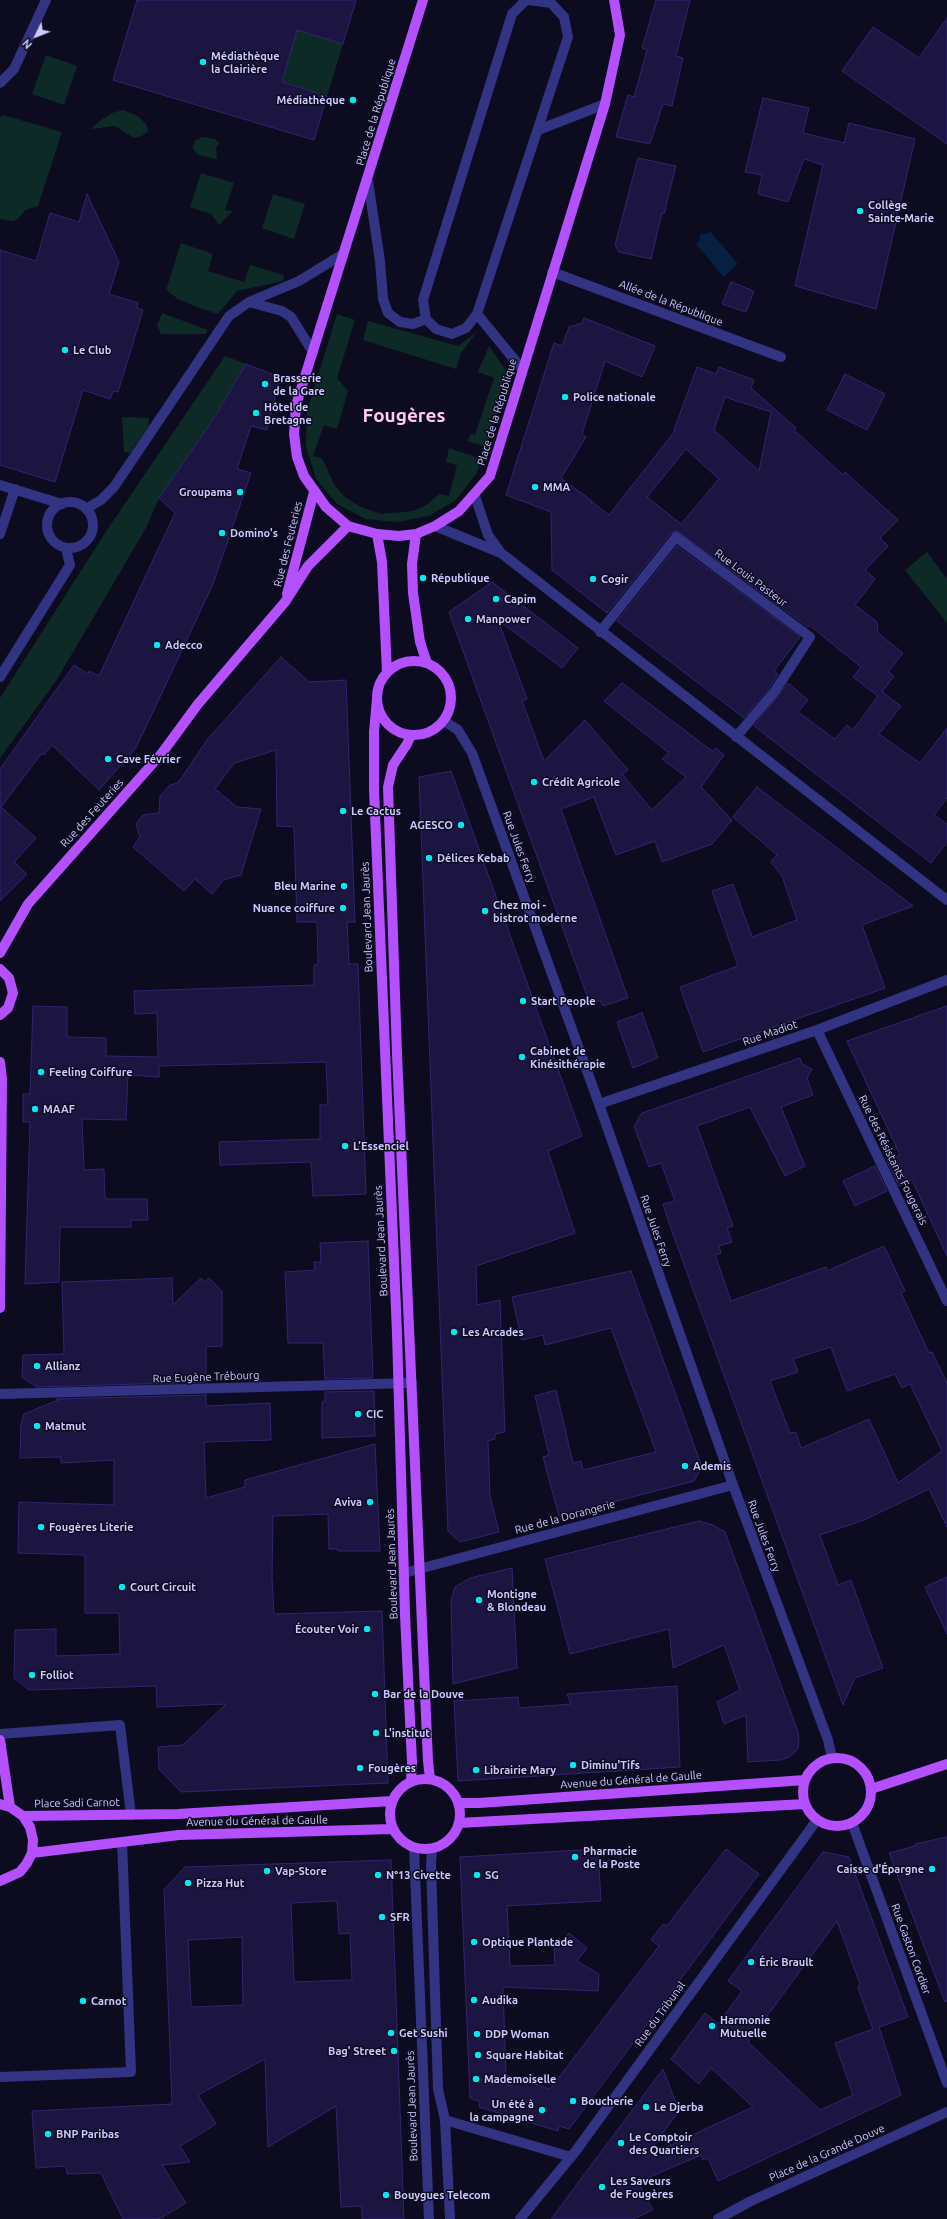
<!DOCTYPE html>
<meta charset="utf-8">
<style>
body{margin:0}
#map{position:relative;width:947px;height:2219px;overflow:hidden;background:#0d0b1f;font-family:Ubuntu,sans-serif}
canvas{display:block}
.north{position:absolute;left:16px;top:16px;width:40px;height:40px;-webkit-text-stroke:3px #0d0b1f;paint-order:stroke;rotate:227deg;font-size:11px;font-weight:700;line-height:16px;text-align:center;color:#ccc9ff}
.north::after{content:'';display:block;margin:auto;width:14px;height:18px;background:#ccc9ff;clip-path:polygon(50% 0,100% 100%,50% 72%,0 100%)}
</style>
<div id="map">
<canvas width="947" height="2219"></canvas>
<div class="north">N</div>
</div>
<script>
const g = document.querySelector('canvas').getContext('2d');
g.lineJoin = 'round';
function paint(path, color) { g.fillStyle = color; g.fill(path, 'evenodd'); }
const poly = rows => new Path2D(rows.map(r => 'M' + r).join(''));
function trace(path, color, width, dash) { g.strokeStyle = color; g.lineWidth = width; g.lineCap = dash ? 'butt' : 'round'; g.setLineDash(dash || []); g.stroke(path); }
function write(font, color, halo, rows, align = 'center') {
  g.font = font + ' Ubuntu,sans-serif'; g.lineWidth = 3; g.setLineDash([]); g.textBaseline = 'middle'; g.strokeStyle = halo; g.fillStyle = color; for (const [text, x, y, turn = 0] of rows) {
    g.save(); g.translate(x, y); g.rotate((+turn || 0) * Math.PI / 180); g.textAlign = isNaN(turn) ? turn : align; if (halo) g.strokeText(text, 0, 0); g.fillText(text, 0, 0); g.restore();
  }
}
const green = poly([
 [297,30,343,44,327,96,282,82],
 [46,55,77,66,64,105,32,94],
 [123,110,138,116,147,125,148,131,142,136,134,138,115,126,91,129,101,120,112,113],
 [3,115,62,132,38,206,25,210,18,219,13,221,0,219,0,117],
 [202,137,215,139,219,143,216,148,217,159,198,155,193,149,194,141],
 [201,173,234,183,225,210,233,211,219,225,211,214,190,207],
 [273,194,305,204,294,239,262,228],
 [181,243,213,254,208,271,244,282,250,265,284,275,283,281,237,291,218,314,197,307,178,299,166,290],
 [162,313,208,330,206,334,161,334,157,325],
 [337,314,355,320,337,378,348,391,337,429,324,425,313,456,322,458,335,486,346,498,361,507,381,514,413,511,428,504,439,494,449,496,457,465,446,462,449,448,482,459,476,474,456,500,429,516,397,522,366,519,337,504,316,479,306,447,307,411],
 [368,321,458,346,478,331,461,353,456,369,363,340],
 [489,346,505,369,507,382,486,447,468,441,470,434,475,435,494,378,478,372],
 [225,356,246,364,216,415,159,498,146,528,56,681,0,758,0,698,105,533],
 [122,417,149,418,148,427,130,453,124,452],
 [927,552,947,579,947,623,905,570]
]);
const water = poly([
 [710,231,738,264,724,277,696,244,700,241,699,236,702,233,706,234]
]);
const building = poly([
 [137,0,356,0,343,44,297,30,282,82,327,96,314,140,113,80,137,0],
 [656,0,690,0,676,56,683,58,672,106,663,104,650,144,616,137,628,95,634,97,647,50,642,48,656,0],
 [947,18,947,144,842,71,873,27,919,58,947,18],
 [763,98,809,108,803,133,844,143,849,123,915,139,876,309,795,286,823,165,804,159,788,202,758,194,762,175,745,172,763,98],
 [638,158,676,166,664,214,662,213,651,259,619,252,615,245,638,158],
 [87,194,119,262,109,294,138,303,137,308,143,310,118,392,113,391,110,399,83,390,55,482,0,465,0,250,36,261,50,213,79,222,87,194],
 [731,282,754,291,746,312,722,304,731,282],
 [584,318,655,346,642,377,605,361,582,434,586,437,561,478,592,501,590,505,592,502,609,515,675,431,674,430,697,367,716,374,719,367,754,380,751,388,796,428,794,430,843,475,845,472,898,520,880,538,888,546,865,570,875,579,855,605,877,622,878,633,903,653,888,672,894,676,882,692,901,706,879,734,920,763,947,728,947,798,934,815,947,824,947,842,931,863,754,726,788,683,808,700,798,712,835,739,847,725,853,730,878,696,853,677,861,667,809,625,808,627,677,531,671,533,607,613,552,570,551,512,506,495,554,343,562,346,569,327,582,323,584,318],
 [725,397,771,412,759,471,714,430,725,397],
 [686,449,719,479,681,524,647,497,686,449],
 [246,364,280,377,267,430,251,426,237,469,251,473,213,584,136,748,99,790,52,745,44,755,42,753,1,807,36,838,14,862,27,874,0,901,0,769,74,665,88,674,89,671,99,676,175,513,159,498,216,415,246,364],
 [845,374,885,394,867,430,827,410,845,374],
 [677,546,800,637,774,671,778,674,770,687,744,718,617,621,677,546],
 [492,582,578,648,562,668,498,620,527,699,522,701,544,761,585,720,628,770,622,774,652,810,686,777,662,759,669,753,604,701,622,683,712,751,716,748,724,755,701,787,732,820,712,844,662,862,655,841,616,855,594,797,561,809,628,998,603,1006,600,1000,590,1004,449,612,492,582],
 [281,657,309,682,346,680,355,922,347,922,349,964,358,964,366,1194,313,1196,311,1162,220,1165,219,1142,320,1139,320,1105,328,1105,326,1062,159,1066,159,1077,128,1075,126,1120,82,1119,84,1170,104,1169,105,1199,147,1199,148,1220,131,1220,131,1227,60,1227,59,1282,25,1284,30,1122,23,1122,23,1094,30,1094,33,1006,67,1007,67,1037,106,1038,106,1056,158,1057,157,1013,135,1014,134,991,314,985,314,965,318,964,317,922,297,922,294,827,277,826,276,750,234,763,215,789,237,807,261,809,241,875,223,880,212,894,195,879,184,891,133,847,140,837,136,824,143,815,159,813,160,796,170,785,178,783,207,740,281,657],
 [451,771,582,1136,548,1151,575,1233,476,1266,477,1305,500,1300,505,1432,495,1434,495,1439,488,1441,490,1496,499,1532,460,1542,448,1531,419,777,451,771],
 [757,787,913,906,862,925,885,988,703,1052,680,987,738,966,712,891,733,884,752,937,797,920,782,876,771,862,777,855,733,817,757,787],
 [947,1006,947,1256,912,1180,899,1186,887,1161,900,1155,847,1041,947,1006],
 [642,1013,658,1058,633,1068,617,1022,642,1013],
 [800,1058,802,1064,812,1069,807,1078,813,1095,781,1107,805,1166,785,1176,750,1107,697,1126,733,1226,727,1228,732,1242,719,1246,721,1253,715,1255,731,1301,826,1267,827,1271,884,1246,905,1291,901,1293,929,1353,932,1352,947,1383,947,1527,929,1489,864,1520,820,1535,838,1585,851,1580,883,1668,855,1678,843,1705,668,1220,663,1204,675,1201,661,1163,649,1167,634,1126,642,1113,800,1058],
 [831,1347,847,1391,895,1374,902,1388,910,1384,942,1451,898,1483,869,1419,801,1448,796,1432,790,1433,770,1381,798,1372,793,1359,831,1347],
 [875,1166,887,1191,855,1206,843,1181,875,1166],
 [368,1241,373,1378,325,1379,323,1343,288,1343,285,1272,315,1270,314,1262,321,1262,320,1243,368,1241],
 [631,1271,702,1467,694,1481,559,1516,543,1457,549,1455,535,1396,556,1390,573,1463,581,1461,583,1470,656,1452,611,1328,545,1345,543,1335,522,1340,512,1297,631,1271],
 [172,1278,173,1305,201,1278,205,1282,209,1278,222,1291,222,1346,206,1347,206,1382,37,1387,22,1377,23,1355,64,1354,62,1282,172,1278],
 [374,1391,375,1436,322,1438,322,1402,325,1401,325,1392,374,1391],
 [206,1395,206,1406,270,1403,271,1440,204,1442,206,1498,245,1487,245,1480,375,1444,380,1551,338,1551,337,1549,329,1549,328,1514,273,1516,272,1577,274,1614,382,1611,388,1783,181,1792,159,1769,158,1747,183,1745,226,1704,157,1707,156,1686,29,1690,14,1678,15,1630,56,1629,56,1656,120,1654,119,1613,85,1613,85,1555,18,1553,19,1502,114,1505,114,1460,61,1463,61,1457,20,1458,21,1424,24,1414,58,1400,56,1399,206,1395],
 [699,1521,713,1525,725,1532,798,1732,799,1741,798,1749,789,1757,780,1760,748,1762,746,1715,724,1724,717,1702,740,1690,724,1645,673,1668,669,1629,570,1654,545,1559,699,1521],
 [512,1568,517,1668,453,1684,451,1601,455,1587,470,1578,512,1568],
 [947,1577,947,1634,925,1587,947,1577],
 [677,1686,680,1767,458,1781,454,1701,518,1697,519,1708,571,1704,567,1694,677,1686],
 [947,1837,947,2001,945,2002,889,1853,915,1846,915,1844,947,1837],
 [598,1849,601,1901,507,1906,510,1966,555,1965,554,1947,558,1950,569,1933,587,1948,577,1961,599,1974,598,1991,503,1987,506,2075,550,2089,659,1946,651,1940,663,1924,667,1926,726,1849,759,1874,569,2129,559,2126,558,2131,479,2107,480,2102,470,2098,460,1857,598,1849],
 [823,1852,849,1857,908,2017,879,2027,901,2095,718,2181,708,2158,703,2160,701,2155,638,2182,653,2210,633,2219,551,2219,663,2069,679,2111,645,2157,753,2107,711,2068,699,2084,671,2059,705,2013,718,2024,742,1991,728,1981,823,1852],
 [837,1921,860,1984,858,1988,873,2029,835,2043,853,2095,820,2110,748,2042,837,1921],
 [391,1860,404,2219,362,2219,362,2206,341,2207,336,2106,268,2147,265,2059,198,2095,216,2124,180,2146,190,2162,162,2165,186,2203,159,2219,123,2219,101,2173,67,2174,66,2166,36,2168,32,2111,172,2104,164,1890,185,1867,391,1860],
 [337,1901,339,1934,350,1933,352,1980,294,1982,291,1903,337,1901],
 [242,1937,243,2005,191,2007,188,1940,242,1937]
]);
const minor = poly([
 [526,0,512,14,423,300,426,319,436,329,452,334,466,328,477,314,568,37,564,17,551,3,529,0],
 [0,83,14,69,46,0],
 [538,130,605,104],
 [368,181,380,261,383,299,388,313,400,322,413,324,426,319],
 [552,272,781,357],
 [249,302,282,311,291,317,313,352],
 [477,314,522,369],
 [0,485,62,504],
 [475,496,488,535,501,553,947,900],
 '47 525a23 23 0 1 1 46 0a23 23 0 1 1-46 0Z',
 [86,509,101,500,114,487,229,316,249,302,299,281,343,254],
 [435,526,501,553],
 [0,534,15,489],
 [600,632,676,537,810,637,775,691,736,737],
 [0,677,70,565,66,548],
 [444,721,458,730,472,753,599,1104,733,1485,828,1740,832,1758],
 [817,1030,947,1301],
 [599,1104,817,1030,947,980],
 [0,1394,412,1383],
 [404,1573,733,1485],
 [0,1734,120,1725,131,1815],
 [852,1823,947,2083],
 [414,1848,429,2219],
 [432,1849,431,1865,438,2089,445,2120,450,2219],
 [0,2077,131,2072,122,1842],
 [445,2120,571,2157],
 [520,2219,575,2152,817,1820],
 [718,2219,751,2201,947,2112]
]);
const major = poly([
 [423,0,296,405,294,434,297,457,304,476,326,507,348,526,377,534,399,536,416,534,435,526,459,511,490,476,605,104,620,35,614,0],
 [377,534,382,562,387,673],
 [416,534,412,564,413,593,420,642,427,663],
 [287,594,314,492],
 '377 698a37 37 0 1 1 74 0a37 37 0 1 1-74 0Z',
 [377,699,374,732,374,790,397,1333,405,1615,412,1762,411,1781],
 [411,735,407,744,393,765,388,787,397,1054,428,1761,430,1779],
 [0,953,28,904,162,753,198,704,285,602,308,566,348,526],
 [0,969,9,978,13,993,8,1008,0,1015],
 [0,1062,2,1079,0,1308],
 [0,1740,10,1807],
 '803 1792a34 34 0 1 1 68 0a34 34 0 1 1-68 0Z',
 '390 1814a35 35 0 1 1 70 0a35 35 0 1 1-70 0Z',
 [871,1789,947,1764],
 [458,1803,479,1803,805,1780],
 [0,1804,10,1807,23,1816,30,1827,33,1840,32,1853,27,1863,20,1872,0,1881],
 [23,1816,178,1814,392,1801],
 [459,1823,805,1804],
 [32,1853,179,1835,392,1829]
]);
const markers = [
 [203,62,4,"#00e9f4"],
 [353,100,4,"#00e9f4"],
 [860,211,4,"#00e9f4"],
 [65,350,4,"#00e9f4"],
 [265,384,4,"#00e9f4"],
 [565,397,4,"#00e9f4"],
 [256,413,4,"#00e9f4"],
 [535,487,4,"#00e9f4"],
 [240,492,4,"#00e9f4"],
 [222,533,4,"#00e9f4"],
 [423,578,4,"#00e9f4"],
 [593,579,4,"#00e9f4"],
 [496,599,4,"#00e9f4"],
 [468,619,4,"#00e9f4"],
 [157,645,4,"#00e9f4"],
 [108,759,4,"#00e9f4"],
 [534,782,4,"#00e9f4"],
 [343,811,4,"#00e9f4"],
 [461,825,4,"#00e9f4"],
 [429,858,4,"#00e9f4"],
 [344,886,4,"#00e9f4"],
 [343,908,4,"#00e9f4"],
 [485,911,4,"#00e9f4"],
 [523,1001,4,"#00e9f4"],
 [522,1057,4,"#00e9f4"],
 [41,1072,4,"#00e9f4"],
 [35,1109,4,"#00e9f4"],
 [345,1146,4,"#00e9f4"],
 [454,1332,4,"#00e9f4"],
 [37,1366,4,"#00e9f4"],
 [358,1414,4,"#00e9f4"],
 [37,1426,4,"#00e9f4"],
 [685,1466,4,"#00e9f4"],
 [370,1502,4,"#00e9f4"],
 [41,1527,4,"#00e9f4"],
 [122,1587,4,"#00e9f4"],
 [479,1600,4,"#00e9f4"],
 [367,1629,4,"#00e9f4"],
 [32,1675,4,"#00e9f4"],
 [375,1694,4,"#00e9f4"],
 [376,1733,4,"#00e9f4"],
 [573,1765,4,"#00e9f4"],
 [360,1768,4,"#00e9f4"],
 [476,1770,4,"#00e9f4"],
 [575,1857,4,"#00e9f4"],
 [932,1869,4,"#00e9f4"],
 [267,1871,4,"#00e9f4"],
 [378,1875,4,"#00e9f4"],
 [477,1875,4,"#00e9f4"],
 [188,1883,4,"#00e9f4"],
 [382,1917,4,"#00e9f4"],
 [474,1942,4,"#00e9f4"],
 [751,1962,4,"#00e9f4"],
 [474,2000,4,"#00e9f4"],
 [83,2001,4,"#00e9f4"],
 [712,2026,4,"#00e9f4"],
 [391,2033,4,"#00e9f4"],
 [477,2034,4,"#00e9f4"],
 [394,2051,4,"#00e9f4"],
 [478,2055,4,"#00e9f4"],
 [476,2079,4,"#00e9f4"],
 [573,2101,4,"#00e9f4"],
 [646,2107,4,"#00e9f4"],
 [542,2110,4,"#00e9f4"],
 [48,2134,4,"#00e9f4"],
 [621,2143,4,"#00e9f4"],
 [602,2187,4,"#00e9f4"],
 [386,2195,4,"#00e9f4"]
];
const poiNames = [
 ["Médiathèque",211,56],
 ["la Clairière",211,69],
 ["Médiathèque",345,100,"right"],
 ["Collège",868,205],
 ["Sainte-Marie",868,218],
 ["Le Club",73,350],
 ["Brasserie",273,378],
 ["de la Gare",273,391],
 ["Police nationale",573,397],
 ["Hôtel de",264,407],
 ["Bretagne",264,420],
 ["MMA",543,487],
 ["Groupama",232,492,"right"],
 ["Domino's",230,533],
 ["République",431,578],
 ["Cogir",601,579],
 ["Capim",504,599],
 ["Manpower",476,619],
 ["Adecco",165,645],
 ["Cave Février",116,759],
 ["Crédit Agricole",542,782],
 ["Le Cactus",351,811],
 ["AGESCO",453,825,"right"],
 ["Délices Kebab",437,858],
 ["Bleu Marine",336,886,"right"],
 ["Chez moi -",493,905],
 ["bistrot moderne",493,918],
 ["Nuance coiffure",335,908,"right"],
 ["Start People",531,1001],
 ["Cabinet de",530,1051],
 ["Kinésithérapie",530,1064],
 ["Feeling Coiffure",49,1072],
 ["MAAF",43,1109],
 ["L’Essenciel",353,1146],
 ["Les Arcades",462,1332],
 ["Allianz",45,1366],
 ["CIC",366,1414],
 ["Matmut",45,1426],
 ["Ademis",693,1466],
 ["Aviva",362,1502,"right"],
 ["Fougères Literie",49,1527],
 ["Court Circuit",130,1587],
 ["Montigne",487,1594],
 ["& Blondeau",487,1607],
 ["Écouter Voir",359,1629,"right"],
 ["Folliot",40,1675],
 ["Bar de la Douve",383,1694],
 ["L'institut",384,1733],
 ["Diminu'Tifs",581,1765],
 ["Fougères",368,1768],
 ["Librairie Mary",484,1770],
 ["Pharmacie",583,1851],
 ["de la Poste",583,1864],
 ["Caisse d'Épargne",924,1869,"right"],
 ["Vap-Store",275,1871],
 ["N°13 Civette",386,1875],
 ["SG",485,1875],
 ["Pizza Hut",196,1883],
 ["SFR",390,1917],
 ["Optique Plantade",482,1942],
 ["Éric Brault",759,1962],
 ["Audika",482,2000],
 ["Carnot",91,2001],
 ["Harmonie",720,2020],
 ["Mutuelle",720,2033],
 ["Get Sushi",399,2033],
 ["DDP Woman",485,2034],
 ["Bag' Street",386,2051,"right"],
 ["Square Habitat",486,2055],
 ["Mademoiselle",484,2079],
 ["Boucherie",581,2101],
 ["Un été à",534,2104,"right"],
 ["la campagne",534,2117,"right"],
 ["Le Djerba",654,2107],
 ["BNP Paribas",56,2134],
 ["Le Comptoir",629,2137],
 ["des Quartiers",629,2150],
 ["Les Saveurs",610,2181],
 ["de Fougères",610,2194],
 ["Bouygues Telecom",394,2195]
];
const streetNames = [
 ["Place de la République",376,112,-73],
 ["Allée de la République",671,303,21],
 ["Place de la République",497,412,-73],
 ["Rue des Feuteries",288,544,-76],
 ["Rue Louis Pasteur",751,578,37],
 ["Rue des Feuteries",92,813,-48],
 ["Rue Jules Ferry",519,847,70],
 ["Boulevard Jean Jaurès",367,917,-92],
 ["Rue Madiot",770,1033,-19],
 ["Rue des Résistants Fougerais",893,1160,64],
 ["Rue Jules Ferry",656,1231,71],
 ["Boulevard Jean Jaurès",381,1241,-93],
 ["Rue Eugène Trébourg",206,1377,-2],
 ["Rue de la Dorangerie",565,1517,-15],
 ["Rue Jules Ferry",764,1536,70],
 ["Boulevard Jean Jaurès",392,1564,-92],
 ["Avenue du Général de Gaulle",631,1780,-4],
 ["Place Sadi Carnot",77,1803,-1],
 ["Avenue du Général de Gaulle",257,1821,-1],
 ["Rue Gaston Cordier",911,1949,70],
 ["Rue du Tribunal",660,2014,-54],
 ["Boulevard Jean Jaurès",412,2106,-92],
 ["Place de la Grande Douve",827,2153,-24]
];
const townNames = [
 ["Fougères",404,416]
];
paint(green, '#0d2a27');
paint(water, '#072042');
paint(building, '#1c1542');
trace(building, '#30266f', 1);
trace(minor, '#323382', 10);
trace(major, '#b450ff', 10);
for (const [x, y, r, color] of markers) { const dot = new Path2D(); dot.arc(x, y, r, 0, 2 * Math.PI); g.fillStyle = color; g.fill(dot); trace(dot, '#0d0b1f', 1.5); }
write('bold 11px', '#ccc9ff', '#0d0b1f', poiNames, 'left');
write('11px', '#ccc9ff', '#0d0b1f', streetNames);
write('bold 19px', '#ffcbef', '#0d0b1f', townNames);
</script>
